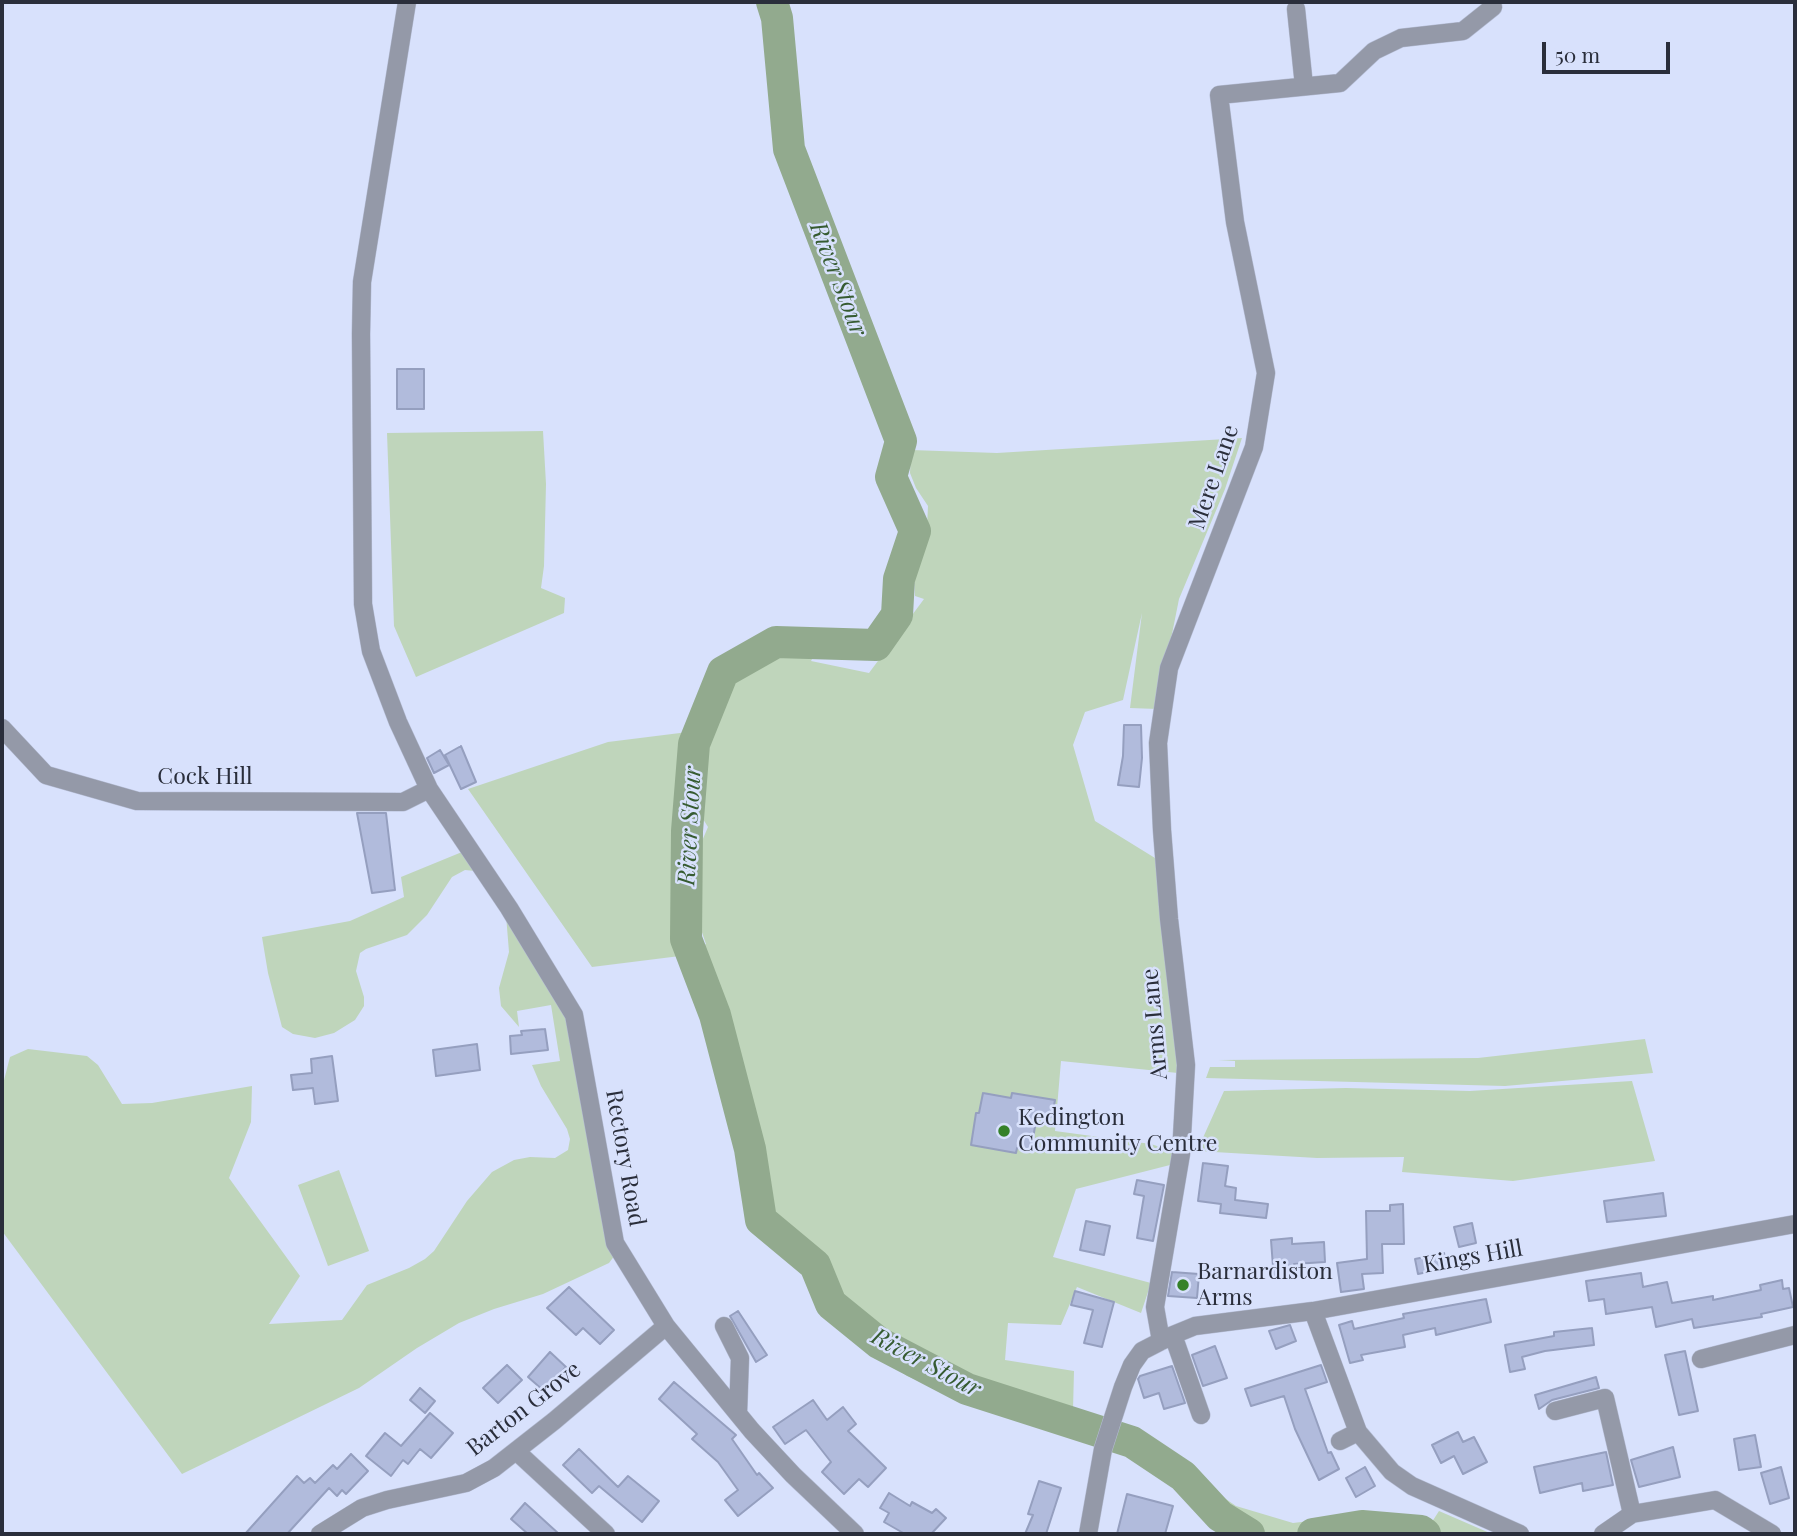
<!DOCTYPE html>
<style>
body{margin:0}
#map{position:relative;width:1797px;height:1536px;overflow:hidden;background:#d8e1fc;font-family:"Playfair Display",serif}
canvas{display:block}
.frame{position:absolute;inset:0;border:4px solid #2a2e3b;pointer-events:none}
.scale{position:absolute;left:1542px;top:42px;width:128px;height:32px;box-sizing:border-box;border:4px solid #2a2e3b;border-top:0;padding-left:9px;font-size:21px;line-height:24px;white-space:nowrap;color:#2a2e3b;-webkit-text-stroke:5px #d8e1fc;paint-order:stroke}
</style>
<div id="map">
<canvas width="1797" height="1536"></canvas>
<div class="frame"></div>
<div class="scale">50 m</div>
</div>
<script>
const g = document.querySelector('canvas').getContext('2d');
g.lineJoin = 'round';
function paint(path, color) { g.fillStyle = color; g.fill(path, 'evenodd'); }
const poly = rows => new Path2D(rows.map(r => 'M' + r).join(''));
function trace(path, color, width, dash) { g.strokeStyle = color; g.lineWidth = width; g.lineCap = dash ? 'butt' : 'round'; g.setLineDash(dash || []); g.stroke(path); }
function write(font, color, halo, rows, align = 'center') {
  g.font = font + ' "Playfair Display",serif'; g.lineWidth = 5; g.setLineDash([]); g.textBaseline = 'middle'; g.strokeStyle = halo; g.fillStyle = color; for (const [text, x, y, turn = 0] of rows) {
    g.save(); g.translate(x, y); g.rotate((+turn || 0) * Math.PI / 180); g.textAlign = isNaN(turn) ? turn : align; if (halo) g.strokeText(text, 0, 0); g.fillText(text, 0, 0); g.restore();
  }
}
const green = poly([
 [543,431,546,484,544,566,541,588,565,598,564,613,416,677,394,626,387,433],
 [1242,438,1225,489,1179,599,1157,709,1130,708,1142,613,1123,700,1085,712,1073,745,1095,821,1155,858,1167,941,1178,1073,1061,1061,1055,1131,1151,1144,1181,1154,1170,1165,1076,1189,1053,1257,1151,1283,1141,1313,1077,1287,1061,1325,1008,1323,1005,1360,1074,1371,1073,1410,1103,1419,1097,1443,1080,1434,965,1399,907,1376,860,1342,825,1301,807,1269,761,1228,751,1208,742,1145,688,955,592,967,468,789,608,742,688,732,684,752,681,905,682,916,691,934,689,954,706,944,694,909,699,848,708,827,698,811,699,775,709,743,704,738,710,710,717,696,736,672,762,651,780,644,822,641,811,661,869,673,924,599,915,596,914,561,919,543,927,527,928,506,916,488,910,473,911,450,997,453],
 [462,852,475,871,465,870,452,877,427,915,407,935,366,949,360,953,356,971,364,997,364,1006,355,1020,334,1033,315,1038,293,1034,282,1027,268,973,262,937,350,921,404,897,401,877],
 [506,915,564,998,615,1255,609,1263,543,1294,494,1309,459,1323,417,1348,359,1388,182,1474,2,1231,2,1088,10,1057,28,1049,87,1056,98,1065,122,1104,152,1103,252,1086,251,1122,229,1178,300,1276,269,1324,342,1320,367,1285,409,1268,425,1259,434,1251,467,1201,492,1172,514,1160,530,1157,555,1158,568,1150,570,1139,567,1129,541,1086,532,1065,560,1061,551,1005,517,1011,519,1027,501,1006,499,988,509,952],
 [1645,1039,1653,1073,1505,1086,1206,1078,1210,1067,1235,1067,1235,1061,1218,1060,1478,1058],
 [1632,1081,1655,1161,1513,1181,1402,1172,1404,1157,1317,1158,1197,1151,1224,1091,1346,1088,1470,1091],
 [339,1170,369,1251,328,1266,298,1185],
 [1117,1428,1147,1445,1236,1506,1293,1523,1351,1516,1430,1525,1439,1511,1492,1534,1225,1534,1209,1513,1189,1492,1114,1447]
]);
const river = poly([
 [772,2,777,18,789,149,901,441,891,477,915,531,899,579,897,615,876,645,776,642,723,672,694,744,687,831,686,939,715,1015,750,1149,761,1220,815,1265,831,1304,879,1343,967,1389,1132,1442,1183,1476,1220,1516,1249,1534],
 [1313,1534,1362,1526,1421,1531,1425,1534]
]);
const building = poly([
 [397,369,424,369,424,409,397,409,397,369],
 [1124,725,1141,725,1142,758,1139,787,1118,785,1123,756,1124,725],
 [461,746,476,782,461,789,445,755,461,746],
 [440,750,449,765,434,773,427,758,440,750],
 [357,813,386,813,395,890,372,893,357,813],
 [545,1029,548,1050,511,1054,510,1036,522,1035,521,1031,545,1029],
 [477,1044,480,1070,436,1076,433,1050,477,1044],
 [332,1056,338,1101,315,1104,313,1088,293,1090,291,1075,312,1073,311,1059,332,1056],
 [983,1093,1011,1098,1012,1093,1055,1100,1052,1117,1037,1115,1031,1150,1017,1148,1016,1153,971,1145,976,1113,979,1113,983,1093],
 [1203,1163,1228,1166,1225,1186,1236,1188,1235,1200,1268,1204,1266,1218,1220,1213,1221,1204,1198,1201,1203,1163],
 [1137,1180,1164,1185,1153,1241,1137,1238,1144,1196,1134,1194,1137,1180],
 [1663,1193,1666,1216,1607,1222,1604,1201,1663,1193],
 [1403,1204,1404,1244,1382,1244,1383,1273,1362,1274,1364,1289,1341,1292,1337,1263,1367,1259,1366,1211,1390,1211,1390,1205,1403,1204],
 [1086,1221,1110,1226,1104,1255,1080,1250,1086,1221],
 [1472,1223,1476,1243,1459,1247,1454,1227,1472,1223],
 [1292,1238,1292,1244,1324,1242,1325,1262,1294,1264,1295,1278,1274,1280,1271,1240,1292,1238],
 [1444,1253,1447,1268,1418,1274,1415,1259,1444,1253],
 [1172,1272,1199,1274,1197,1298,1168,1296,1172,1272],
 [1641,1273,1643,1287,1667,1282,1672,1303,1713,1296,1713,1300,1761,1290,1760,1285,1782,1280,1783,1289,1789,1288,1793,1307,1761,1314,1762,1317,1694,1328,1692,1319,1656,1327,1652,1307,1606,1314,1604,1299,1589,1301,1586,1281,1641,1273],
 [569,1287,614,1330,600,1344,583,1328,576,1335,547,1308,569,1287],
 [1075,1291,1114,1302,1102,1347,1084,1343,1093,1310,1071,1305,1075,1291],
 [1486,1299,1491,1322,1436,1335,1435,1328,1403,1335,1405,1347,1361,1355,1363,1360,1350,1363,1339,1325,1352,1321,1354,1329,1404,1318,1403,1314,1486,1299],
 [738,1311,767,1355,756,1362,730,1316,738,1311],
 [1290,1325,1296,1341,1276,1349,1269,1331,1290,1325],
 [1592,1328,1594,1345,1545,1351,1522,1357,1525,1369,1510,1372,1505,1345,1554,1336,1554,1332,1592,1328],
 [1215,1346,1227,1378,1203,1386,1192,1355,1215,1346],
 [1685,1351,1698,1411,1679,1415,1665,1355,1685,1351],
 [550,1352,566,1367,544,1391,528,1377,550,1352],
 [507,1365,522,1380,498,1403,483,1388,507,1365],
 [1321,1365,1327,1382,1305,1389,1328,1453,1331,1452,1339,1469,1319,1480,1295,1429,1284,1396,1251,1406,1245,1389,1321,1365],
 [1172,1366,1185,1403,1164,1409,1159,1393,1144,1398,1138,1379,1140,1376,1172,1366],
 [1596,1377,1599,1388,1552,1400,1539,1409,1535,1395,1596,1377],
 [674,1382,736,1435,732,1439,757,1475,759,1473,773,1488,738,1516,725,1500,738,1490,718,1462,692,1439,697,1434,659,1399,674,1382],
 [420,1388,435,1401,425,1413,410,1400,420,1388],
 [813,1400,827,1420,843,1407,856,1424,848,1431,886,1468,868,1487,859,1479,844,1494,822,1472,831,1462,806,1430,785,1444,773,1427,813,1400],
 [430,1413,453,1433,431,1458,420,1449,408,1464,403,1460,391,1476,366,1456,385,1433,401,1446,430,1413],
 [1458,1432,1463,1442,1474,1437,1487,1462,1463,1474,1454,1456,1441,1463,1432,1445,1458,1432],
 [1755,1435,1761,1467,1739,1470,1734,1439,1755,1435],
 [1673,1447,1680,1477,1639,1487,1631,1460,1673,1447],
 [579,1449,618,1487,628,1476,659,1501,642,1522,599,1486,592,1493,563,1465,579,1449],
 [1606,1452,1613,1485,1583,1491,1582,1483,1540,1493,1534,1467,1606,1452],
 [351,1454,368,1471,346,1494,342,1490,337,1496,329,1488,287,1534,245,1534,297,1476,304,1483,310,1478,315,1483,333,1465,337,1469,351,1454],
 [1365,1467,1375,1486,1356,1497,1346,1478,1365,1467],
 [1781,1467,1789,1498,1770,1504,1761,1473,1781,1467],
 [1039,1481,1061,1488,1046,1534,1025,1534,1033,1515,1028,1514,1039,1481],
 [889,1493,910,1506,912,1502,932,1513,936,1509,946,1518,931,1534,905,1534,884,1522,889,1513,880,1508,889,1493],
 [1127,1494,1173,1506,1165,1534,1117,1534,1127,1494],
 [525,1503,559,1534,528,1534,511,1519,525,1503]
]);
const minor = poly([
 [407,2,362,282,361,334,363,604,371,651,398,722,429,789,509,908,574,1015,615,1243,666,1326,752,1431,793,1475,855,1534],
 [1296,9,1304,86],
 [2,728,46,775,137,801,403,802,429,789],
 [1313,1311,1358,1432,1392,1472,1412,1486,1520,1534],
 [724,1326,740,1358,738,1414],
 [1173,1335,1201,1415],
 [1161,1341,1155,1307,1181,1154,1186,1065,1169,919,1162,830,1158,743,1169,668,1254,447,1266,373,1235,222,1219,95,1340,83,1374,51,1401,38,1463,31,1493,7],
 [1701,1359,1795,1335],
 [1555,1411,1605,1398,1632,1514],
 [1340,1441,1358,1432],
 [516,1451,606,1534],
 [320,1534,362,1508,387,1500,466,1483,494,1468,554,1421,666,1326],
 [1088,1534,1103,1449,1123,1387,1132,1365,1142,1351,1173,1335,1195,1326,1313,1311,1795,1224],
 [1603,1534,1632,1514,1715,1500,1772,1534]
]);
const markers = [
 [1004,1131,7,"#358129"],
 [1183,1285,7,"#358129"]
];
const streetNames = [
 ["Mere Lane",1214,477,-71],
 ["Cock Hill",205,777],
 ["Arms Lane",1155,1024,-95],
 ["Rectory Road",625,1158,80],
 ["Kings Hill",1473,1257,-10],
 ["Barton Grove",524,1409,-38]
];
const poiNames = [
 ["Kedington",1018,1118],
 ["Community Centre",1018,1144],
 ["Barnardiston",1197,1272],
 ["Arms",1197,1298]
];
const waterNames = [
 ["River Stour",838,279,69],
 ["River Stour",690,826,-87],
 ["River Stour",926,1363,28]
];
paint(green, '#bfd5bb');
trace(river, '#92aa8e', 32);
paint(building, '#b1bbdc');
trace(building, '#959fbf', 2);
trace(minor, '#b5bdd5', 19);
trace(minor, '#9499a8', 18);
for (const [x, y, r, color] of markers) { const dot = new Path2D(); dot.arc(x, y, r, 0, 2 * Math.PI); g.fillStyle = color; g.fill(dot); trace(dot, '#d8e1fc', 2.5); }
write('23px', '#2a2e3b', '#d8e1fc', streetNames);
write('23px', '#2a2e3b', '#d8e1fc', poiNames, 'left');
write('italic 24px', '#365b31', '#d8e1fc', waterNames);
</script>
